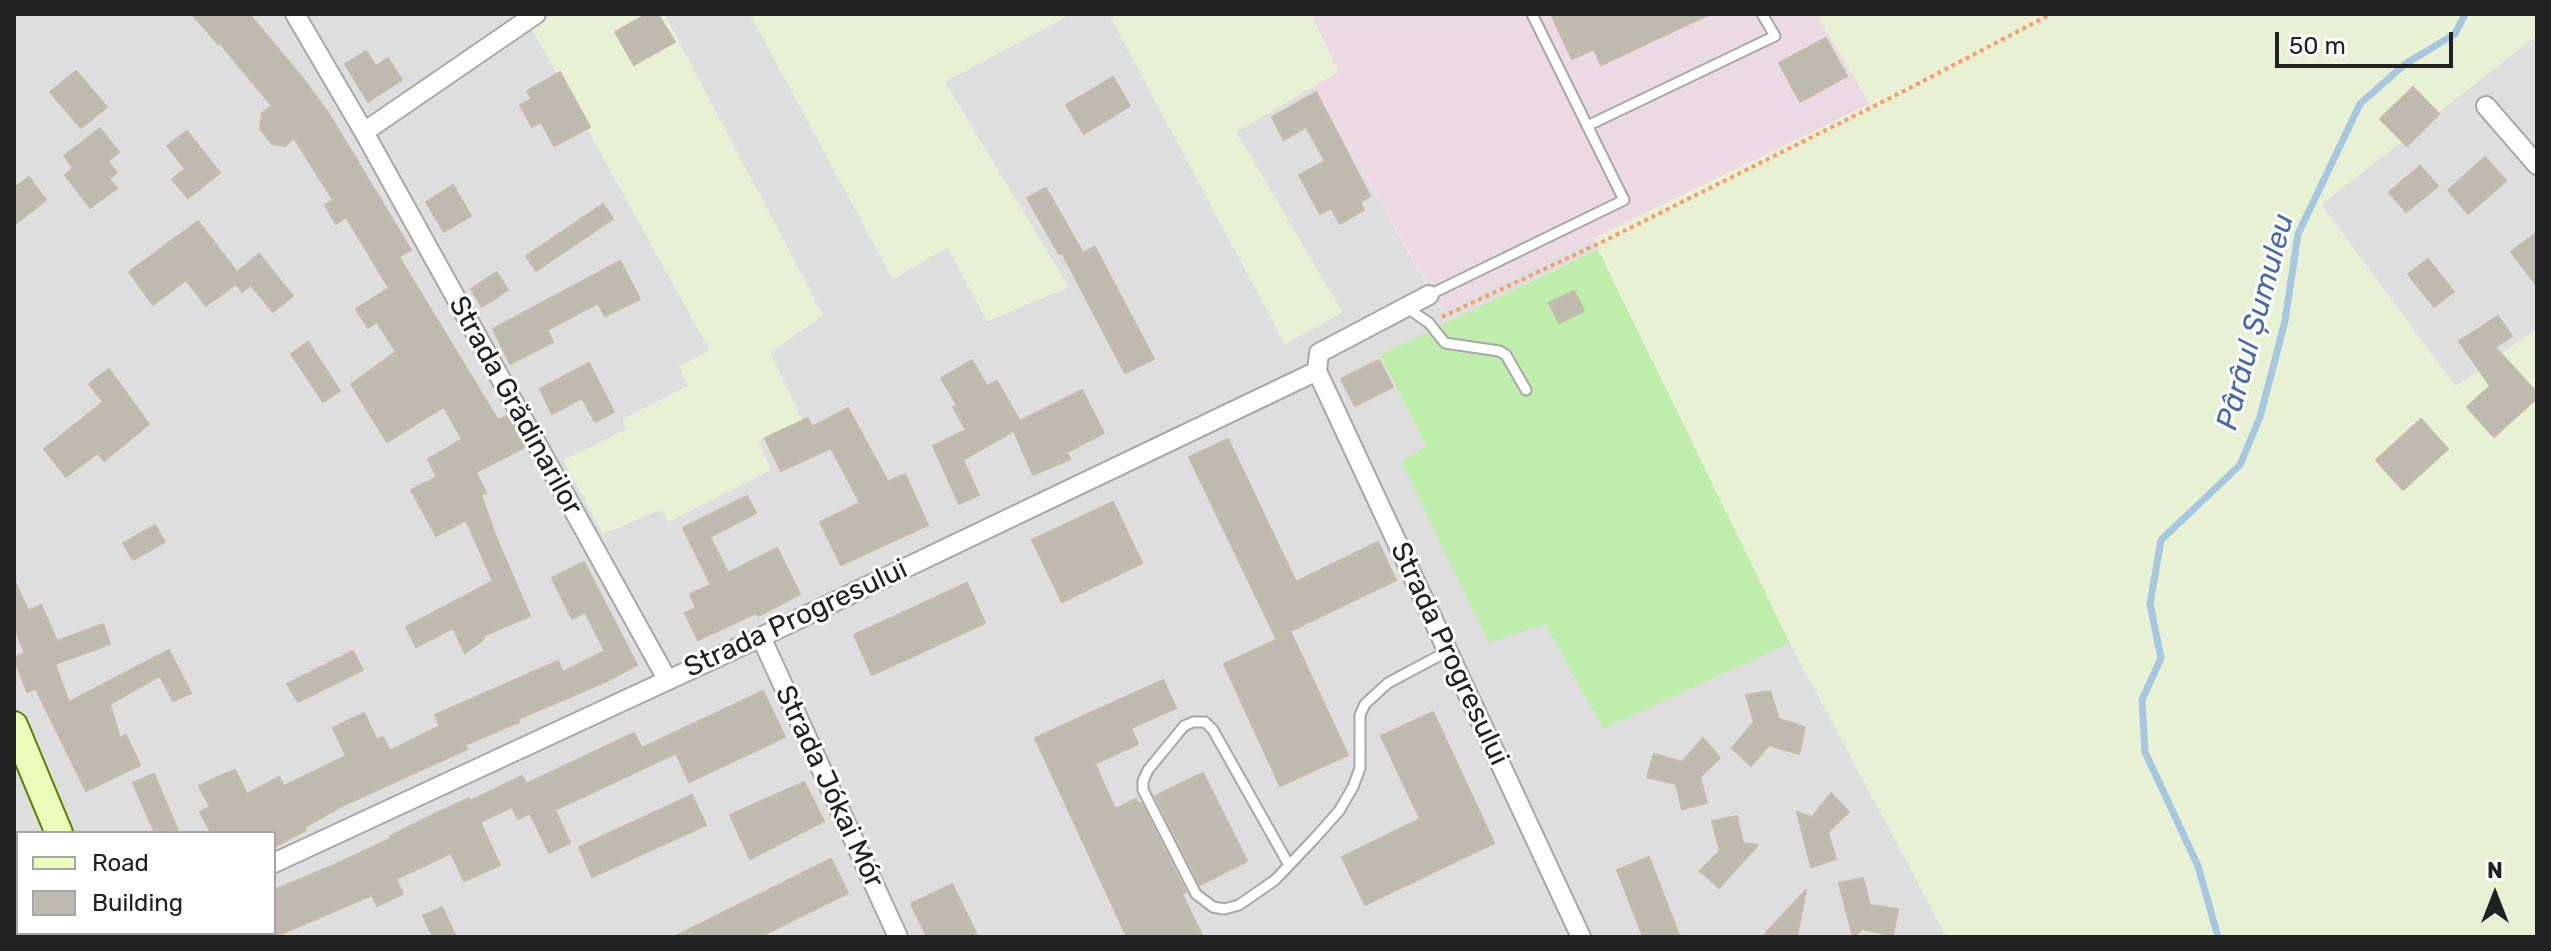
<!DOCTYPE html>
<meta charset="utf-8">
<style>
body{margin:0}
#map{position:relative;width:2551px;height:951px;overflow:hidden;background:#f2f1e8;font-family:Rubik,sans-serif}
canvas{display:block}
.frame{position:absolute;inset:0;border:16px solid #212121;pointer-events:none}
.legend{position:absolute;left:16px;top:831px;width:260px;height:104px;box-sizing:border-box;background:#fff;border:2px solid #a6a6a6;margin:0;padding:10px 14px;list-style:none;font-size:24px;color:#212121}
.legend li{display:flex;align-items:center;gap:16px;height:40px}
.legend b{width:40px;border:2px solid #a6a6a6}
.north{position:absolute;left:2455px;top:855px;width:80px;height:80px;-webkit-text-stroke:6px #fff;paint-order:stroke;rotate:0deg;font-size:22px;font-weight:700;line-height:32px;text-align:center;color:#212121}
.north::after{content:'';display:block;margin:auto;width:28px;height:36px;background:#212121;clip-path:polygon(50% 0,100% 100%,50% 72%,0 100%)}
.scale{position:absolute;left:2275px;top:32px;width:178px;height:36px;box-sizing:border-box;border:4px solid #212121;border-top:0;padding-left:10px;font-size:24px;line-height:28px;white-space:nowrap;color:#212121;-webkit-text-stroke:6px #fff;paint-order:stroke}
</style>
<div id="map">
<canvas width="2551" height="951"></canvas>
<div class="frame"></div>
<ul class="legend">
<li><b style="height:10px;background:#ebfdbb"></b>Road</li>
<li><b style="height:22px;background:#bfbab0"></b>Building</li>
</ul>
<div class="north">N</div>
<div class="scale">50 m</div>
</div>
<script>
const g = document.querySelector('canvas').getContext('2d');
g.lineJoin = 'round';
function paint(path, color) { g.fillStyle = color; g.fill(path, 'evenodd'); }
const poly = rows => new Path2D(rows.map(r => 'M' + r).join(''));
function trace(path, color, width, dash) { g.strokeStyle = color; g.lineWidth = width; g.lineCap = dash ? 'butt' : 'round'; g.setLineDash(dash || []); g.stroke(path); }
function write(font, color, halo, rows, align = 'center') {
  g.font = font + ' Rubik,sans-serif'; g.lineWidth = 6; g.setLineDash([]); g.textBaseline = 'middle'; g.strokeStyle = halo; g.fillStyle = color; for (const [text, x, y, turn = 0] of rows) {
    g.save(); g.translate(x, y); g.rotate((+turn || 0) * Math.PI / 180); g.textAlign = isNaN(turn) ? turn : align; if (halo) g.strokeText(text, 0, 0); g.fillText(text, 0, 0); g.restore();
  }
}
const residential = poly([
 [14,14,551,14,532,29,710,350,688,386,623,419,626,430,603,534,662,509,668,522,757,440,802,420,770,353,823,315,664,14,750,14,893,279,948,247,987,321,1068,287,944,81,1072,14,1109,14,1285,344,1342,312,1236,132,1314,86,1442,311,1594,238,1598,249,1380,355,1426,446,1402,461,1490,642,1545,624,1603,729,1790,643,1947,937,14,937],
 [18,833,274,833,274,933,18,933],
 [2537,35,2537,329,2456,387,2321,204]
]);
const industrial = poly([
 [1311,14,1818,14,1870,104,1443,311,1314,86,1338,72]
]);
const farmland = poly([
 [551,14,664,14,823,315,770,353,802,420,758,440,771,470,668,522,661,509,603,534,563,460,626,430,623,419,688,387,679,366,710,350,532,28],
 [750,14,1072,14,944,82,1069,287,987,321,948,247,893,279],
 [1109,14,1311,14,1338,72,1236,132,1342,312,1285,344],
 [1816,14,2537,14,2537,35,2321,205,2456,386,2537,329,2537,937,1947,937,1790,643,1594,238,1870,104]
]);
const grass = poly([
 [1598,249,1790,643,1603,729,1545,624,1489,643,1401,461,1426,446,1380,355]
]);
const stream = poly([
 [2218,937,2198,866,2145,752,2142,700,2161,658,2150,604,2161,540,2240,465,2260,417,2285,321,2298,234,2360,104,2405,64,2455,34,2465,14]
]);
const building = poly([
 [192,14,249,14,305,81,329,114,411,250,399,257,498,420,507,416,525,447,476,472,486,493,481,495,496,537,530,616,483,636,484,639,465,653,453,628,416,647,406,627,493,581,466,520,436,536,411,490,437,477,428,459,462,439,444,407,387,442,351,384,396,352,377,322,368,328,356,309,389,288,346,217,336,224,325,205,333,200,294,138,285,146,272,144,260,129,262,113,272,106,220,43,218,44,192,14],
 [647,14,658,14,675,42,634,65,615,32,647,14],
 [1551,14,1710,14,1601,65,1594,49,1572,59,1551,14],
 [1826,38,1847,76,1800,102,1779,63,1826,38],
 [366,51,376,66,388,58,402,80,368,102,345,64,366,51],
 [76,71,107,107,81,128,50,92,76,71],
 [560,72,590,127,554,146,541,122,532,127,520,105,532,99,527,91,560,72],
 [1113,77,1130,106,1084,134,1066,105,1113,77],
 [2413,87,2439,114,2407,146,2380,119,2413,87],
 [1316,92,1370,196,1360,202,1364,210,1340,224,1331,208,1320,214,1299,175,1325,161,1306,127,1284,140,1272,117,1316,92],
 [100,128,119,152,108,161,117,173,109,178,117,188,90,208,65,175,73,168,64,156,100,128],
 [187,131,220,173,188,198,172,179,185,169,167,146,187,131],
 [2485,157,2506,181,2468,214,2448,190,2485,157],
 [2420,166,2438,186,2406,212,2389,192,2420,166],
 [29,177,46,200,14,225,14,188,29,177],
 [453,185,471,216,444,232,426,202,453,185],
 [1046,188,1083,253,1095,247,1154,359,1125,373,1062,253,1059,254,1027,198,1046,188],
 [603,204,613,219,536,271,526,256,603,204],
 [198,221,237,272,259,254,293,296,273,312,251,285,242,292,236,284,206,306,186,280,153,305,129,272,198,221],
 [2537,232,2537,286,2511,252,2537,232],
 [2428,259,2454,292,2434,307,2408,274,2428,259],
 [620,261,640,299,605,316,598,303,547,330,553,342,510,364,493,329,620,261],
 [497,272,508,290,482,307,471,289,497,272],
 [1574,291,1584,311,1559,323,1549,303,1574,291],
 [2498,316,2512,336,2495,347,2537,393,2537,398,2494,437,2467,407,2490,386,2459,341,2498,316],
 [308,342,340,391,323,402,291,354,308,342],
 [972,360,987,386,997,381,1020,421,1082,390,1104,433,1067,452,1070,459,1033,475,1014,431,963,460,979,495,959,504,933,446,966,430,953,407,957,405,941,378,972,360],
 [1379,360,1393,387,1355,406,1341,379,1379,360],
 [589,363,614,412,595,422,582,398,552,414,540,389,589,363],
 [109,369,149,424,104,461,98,453,66,477,44,449,103,402,89,384,109,369],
 [848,408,888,482,905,474,928,525,841,565,820,522,860,503,831,448,781,471,765,438,808,418,812,427,848,408],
 [2421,419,2448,449,2403,490,2376,460,2421,419],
 [1228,439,1296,582,1378,542,1396,580,1276,638,1189,457,1228,439],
 [747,496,756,513,710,537,728,573,777,548,800,594,758,616,756,613,698,640,685,613,696,608,690,594,711,585,683,528,747,496],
 [1113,502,1142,563,1062,602,1032,540,1113,502],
 [155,525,165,542,133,560,123,543,155,525],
 [584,562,637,665,605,682,518,719,519,722,465,745,467,749,344,805,305,827,306,830,274,847,274,833,211,833,200,812,210,807,199,786,218,777,235,770,247,794,279,777,284,786,346,756,333,728,364,713,377,740,383,737,390,751,440,726,435,715,558,661,563,672,605,651,585,612,572,619,552,578,584,562],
 [14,579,28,611,41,605,57,641,103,624,110,644,55,664,69,702,169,650,191,693,173,701,160,676,110,704,120,738,126,735,140,765,86,791,36,689,27,692,14,658,25,653,14,626,14,579],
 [967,583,985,623,872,675,854,635,967,583],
 [1291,633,1348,755,1280,786,1224,664,1291,633],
 [353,651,363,670,298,702,287,684,353,651],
 [1163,680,1176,708,1131,728,1138,744,1095,764,1115,809,1136,799,1139,804,1141,803,1186,892,1182,894,1203,937,1127,937,1035,738,1163,680],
 [763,691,785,737,689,782,676,753,555,810,570,843,549,853,530,813,518,819,512,807,480,822,500,865,464,881,451,853,396,879,403,894,377,906,372,895,274,937,274,890,332,866,392,838,390,836,433,815,469,798,470,801,522,776,526,784,634,733,642,748,763,691],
 [1770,691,1779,719,1805,727,1799,754,1769,745,1751,766,1732,748,1754,722,1746,695,1770,691],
 [1433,712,1494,843,1365,905,1342,857,1420,819,1381,736,1433,712],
 [1703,738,1720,758,1700,777,1707,803,1682,809,1676,784,1647,777,1654,754,1682,762,1703,738],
 [1203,773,1247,861,1200,885,1155,796,1203,773],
 [154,774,179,833,155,833,133,783,154,774],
 [804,782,824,821,750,859,730,815,804,782],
 [1831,793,1849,812,1828,832,1836,859,1811,867,1797,812,1812,817,1831,793],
 [692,795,706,825,592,877,579,847,692,795],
 [1737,816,1743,843,1758,845,1719,888,1700,871,1720,851,1712,821,1737,816],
 [1649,857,1680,937,1643,937,1617,870,1649,857],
 [831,859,848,893,759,937,674,937,831,859],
 [1863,878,1870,905,1898,909,1893,936,1863,929,1853,937,1839,883,1863,878],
 [952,884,978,937,927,937,911,904,952,884],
 [1806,890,1797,937,1762,937,1806,890],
 [442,907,456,937,433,937,423,916,442,907]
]);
const path = poly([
 [1442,317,1606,240,1906,90,2051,14]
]);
const service = poly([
 [1587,126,1775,36,1762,14],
 [1429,295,1624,200,1532,14],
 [1406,307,1429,323,1445,343,1499,351,1506,355,1526,390],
 [1289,865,1213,730,1205,722,1193,722,1184,726,1148,770,1143,781,1143,790,1196,894,1213,907,1224,909,1239,905,1275,880,1314,839,1339,811,1353,787,1360,768,1360,715,1365,704,1388,683,1448,651]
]);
const minor = poly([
 [295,14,364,132,667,679],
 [2486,106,2537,165],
 [364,132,536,14],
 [1429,295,1319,353,1317,371,1581,937],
 [761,637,898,937],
 [274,863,761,637,1317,371],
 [117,937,125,933]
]);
const secondary = poly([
 [14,725,59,833],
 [102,933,104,937]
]);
const streetNames = [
 ["Strada Grădinarilor",515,406,61],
 ["Strada Progresului",796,619,-25],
 ["Strada Progresului",1449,654,65],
 ["Strada Jókai Mór",829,787,65]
];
const waterNames = [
 ["Pârâul Șumuleu",2256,322,-75]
];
paint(residential, '#dfdede');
paint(industrial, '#ebd9e4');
paint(farmland, '#e8f1d3');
paint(grass, '#beedac');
trace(stream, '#a7c7e1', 7);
paint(building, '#bfbab0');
trace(building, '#c5bba9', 2);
trace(service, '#a8a8a8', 13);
trace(minor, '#a8a8a8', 22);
trace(secondary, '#578100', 30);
trace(path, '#ff9a6c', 4, [4, 4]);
trace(service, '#fff', 9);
trace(minor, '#fff', 18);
trace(secondary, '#ebfdbb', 26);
write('28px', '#212121', '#fff', streetNames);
write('italic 30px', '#4768b7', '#fff', waterNames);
</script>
